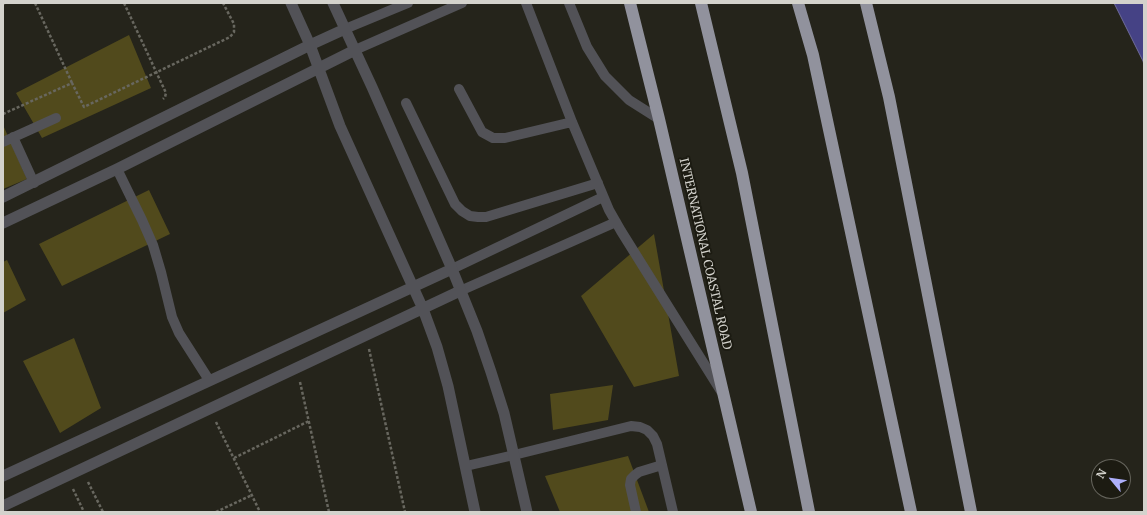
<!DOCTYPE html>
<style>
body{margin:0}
#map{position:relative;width:1147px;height:515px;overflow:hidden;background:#25241b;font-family:Merriweather,serif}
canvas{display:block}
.frame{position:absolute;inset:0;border:4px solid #d3d2cc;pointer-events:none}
.north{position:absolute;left:1091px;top:459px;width:40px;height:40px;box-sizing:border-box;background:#1c1b12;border:1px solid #65645c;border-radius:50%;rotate:299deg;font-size:11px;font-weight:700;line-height:16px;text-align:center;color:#d3d2cc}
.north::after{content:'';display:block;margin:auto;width:14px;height:18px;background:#adaffb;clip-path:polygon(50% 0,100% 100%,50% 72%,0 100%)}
</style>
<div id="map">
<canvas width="1147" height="515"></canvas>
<div class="frame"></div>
<div class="north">N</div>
</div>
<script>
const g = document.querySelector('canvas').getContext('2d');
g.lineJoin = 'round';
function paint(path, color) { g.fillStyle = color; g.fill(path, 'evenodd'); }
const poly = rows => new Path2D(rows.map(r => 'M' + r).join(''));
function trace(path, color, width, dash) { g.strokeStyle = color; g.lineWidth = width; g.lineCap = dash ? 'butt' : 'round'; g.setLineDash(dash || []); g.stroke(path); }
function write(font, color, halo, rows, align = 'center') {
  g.font = font + ' Merriweather,serif'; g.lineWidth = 4; g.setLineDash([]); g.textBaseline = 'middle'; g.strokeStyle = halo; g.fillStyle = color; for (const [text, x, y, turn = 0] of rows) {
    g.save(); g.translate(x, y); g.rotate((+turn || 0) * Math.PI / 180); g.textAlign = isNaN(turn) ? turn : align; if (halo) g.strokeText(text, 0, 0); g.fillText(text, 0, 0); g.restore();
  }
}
const water = poly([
 [1114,3,1144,3,1144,65,1143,61,1114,3]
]);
const building = poly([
 [129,35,151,88,42,138,16,93],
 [3,125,27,179,3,189],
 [149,190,170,234,62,286,39,244],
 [654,234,679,376,634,387,581,296],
 [7,260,26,300,3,313,3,262],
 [74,338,101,408,60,433,23,361],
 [613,385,608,420,553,430,550,394],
 [628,456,649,512,560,512,545,476]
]);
const path = poly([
 [35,3,72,83],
 [124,3,166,93,165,97,163,99],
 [3,4,5,3],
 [3,114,72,83,84,107,230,37,234,32,234,24,223,3],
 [369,349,405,512],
 [300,382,329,512],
 [216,422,260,512],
 [234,458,309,421],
 [88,482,103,512],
 [73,489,84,512],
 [216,512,252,495]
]);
const service = poly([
 [526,3,572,122,609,210,621,231,721,391],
 [569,3,587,47,605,76,629,100,659,119],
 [345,29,408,3],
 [355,50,462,3],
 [459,89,482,132,493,138,505,138,572,122],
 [406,103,455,204,462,211,470,216,478,217,486,217,598,183],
 [13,137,34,183],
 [3,142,56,118],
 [117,169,142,220,153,245,161,272,172,317,179,333,209,380],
 [452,269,603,197],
 [460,291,616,222],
 [466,466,514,455,631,426,640,427,647,430,653,436,657,444,673,512],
 [636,512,630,485,631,479,635,475,639,472,662,465]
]);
const minor = poly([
 [291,3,310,45,340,126,423,309,437,347,448,386,475,512],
 [333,3,372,87,452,269,477,331,491,372,504,413,527,512],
 [3,197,310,45,345,29],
 [3,223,117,169,355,50],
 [3,476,452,269],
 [3,506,460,291]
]);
const motorway = poly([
 [630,3,659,119,751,512],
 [701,3,742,173,809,512],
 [798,3,813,55,911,512],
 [866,3,889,97,971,512]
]);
const streetNames = [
 ["INTERNATIONAL COASTAL ROAD",705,254,77]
];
paint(water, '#454285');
trace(water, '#706d9a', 1);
paint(building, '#514a1c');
trace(path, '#68675f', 2.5, [3, 2]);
trace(service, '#525257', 10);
trace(minor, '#525257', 11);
trace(motorway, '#91929d', 12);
write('12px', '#d3d2cc', '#1c1b12', streetNames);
</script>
